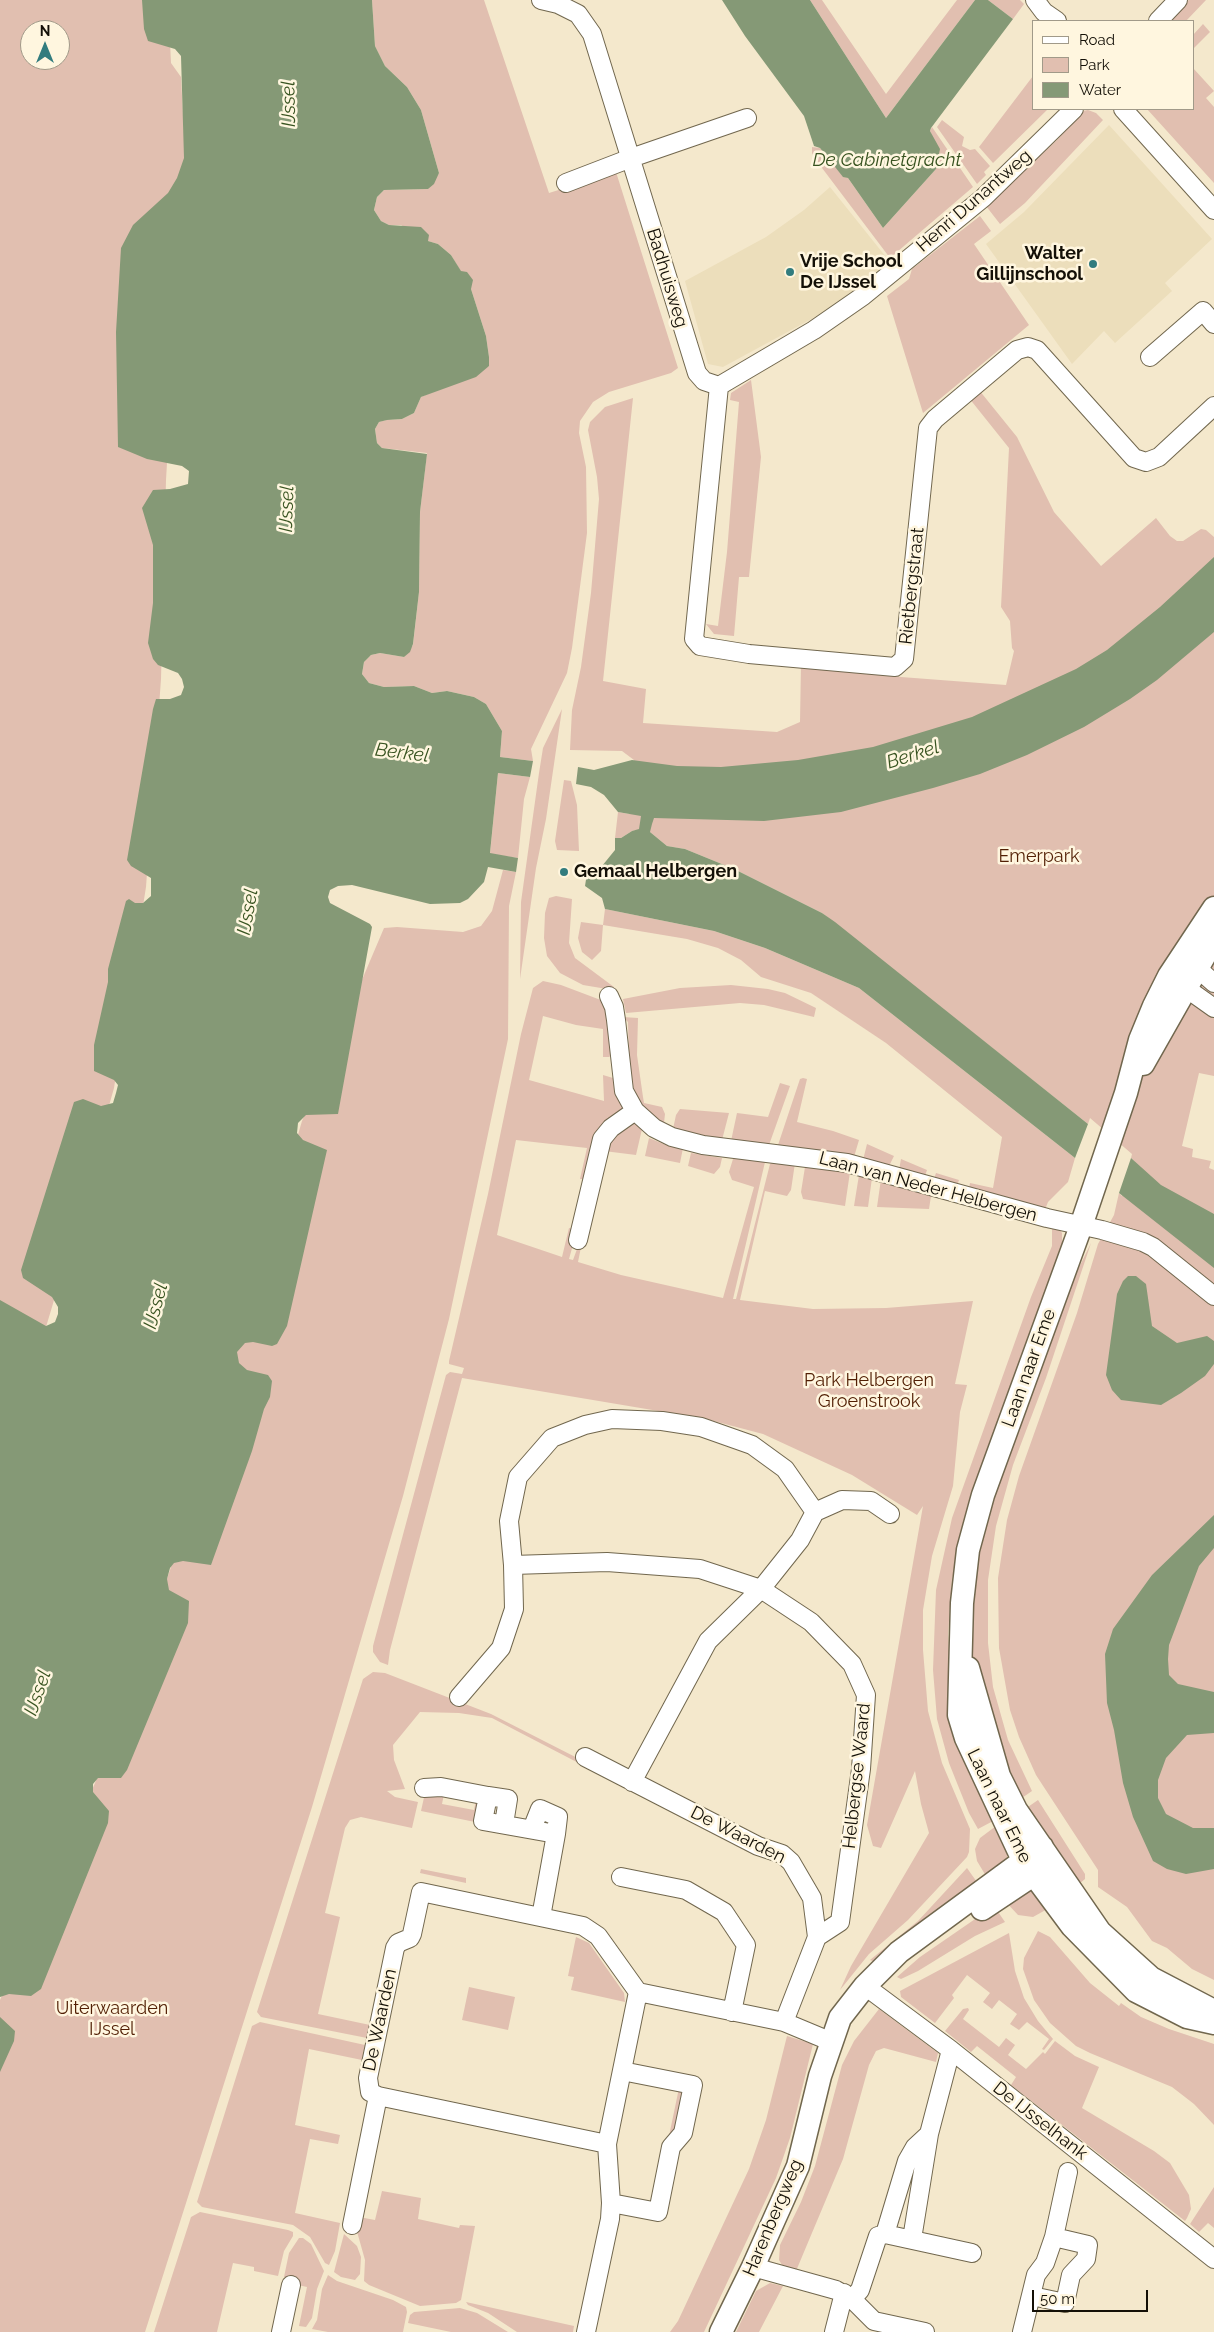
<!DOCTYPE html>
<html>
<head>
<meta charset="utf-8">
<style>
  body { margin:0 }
  #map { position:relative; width:1214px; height:2332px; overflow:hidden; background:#f4e8cc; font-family:Raleway,sans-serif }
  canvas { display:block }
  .legend { position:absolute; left:1032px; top:20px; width:162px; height:90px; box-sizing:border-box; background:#fff6df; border:1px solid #a19a89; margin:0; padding:6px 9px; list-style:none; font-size:15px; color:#141007 }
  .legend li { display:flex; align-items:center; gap:10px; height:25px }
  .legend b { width:25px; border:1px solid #a19a89 }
  .north { position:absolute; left:20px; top:20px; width:50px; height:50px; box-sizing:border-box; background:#fff6df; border:1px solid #a19a89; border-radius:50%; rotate:0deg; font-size:14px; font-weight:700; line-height:20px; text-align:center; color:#141007 }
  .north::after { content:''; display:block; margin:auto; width:18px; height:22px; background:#327c7e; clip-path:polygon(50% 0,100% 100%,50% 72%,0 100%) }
  .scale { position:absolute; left:1032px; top:2290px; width:116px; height:22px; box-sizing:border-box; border:2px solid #141007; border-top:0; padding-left:6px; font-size:15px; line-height:18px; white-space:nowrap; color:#141007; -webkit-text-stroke:4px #fff6df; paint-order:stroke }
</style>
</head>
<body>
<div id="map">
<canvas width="1214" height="2332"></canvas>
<ul class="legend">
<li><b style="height:6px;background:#fff"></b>Road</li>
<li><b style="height:14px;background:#e1bfb0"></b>Park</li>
<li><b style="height:14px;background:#859976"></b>Water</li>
</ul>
<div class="north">N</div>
<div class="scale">50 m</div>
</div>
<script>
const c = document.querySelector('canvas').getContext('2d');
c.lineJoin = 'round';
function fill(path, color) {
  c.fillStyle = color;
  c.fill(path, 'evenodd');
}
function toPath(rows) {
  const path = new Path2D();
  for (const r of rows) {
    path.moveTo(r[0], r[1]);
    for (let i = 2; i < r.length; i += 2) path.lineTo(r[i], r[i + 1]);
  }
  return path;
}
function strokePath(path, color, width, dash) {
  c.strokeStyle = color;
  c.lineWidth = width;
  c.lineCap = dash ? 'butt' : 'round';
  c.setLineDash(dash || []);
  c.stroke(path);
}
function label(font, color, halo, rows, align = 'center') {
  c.font = font + ' Raleway,sans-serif';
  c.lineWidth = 5;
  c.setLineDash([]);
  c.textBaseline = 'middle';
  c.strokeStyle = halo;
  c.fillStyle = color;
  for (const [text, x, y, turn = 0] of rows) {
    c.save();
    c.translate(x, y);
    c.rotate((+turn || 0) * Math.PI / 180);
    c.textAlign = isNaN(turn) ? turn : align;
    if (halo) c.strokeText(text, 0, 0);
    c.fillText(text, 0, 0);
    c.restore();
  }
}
fill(toPath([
  [1109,125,1212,239,1165,283,1172,291,1115,343,1104,331,1072,364,986,244,1024,212],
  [830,187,890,262,828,310,723,367,708,364,685,281,766,237,804,210]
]), '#ecdebb');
fill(toPath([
  [0,0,168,0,171,63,181,77,185,152,166,480,161,679,146,887,114,1088,52,1307,0,1479],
  [30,30,60,30,60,60,30,60],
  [372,0,484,0,549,193,616,172,678,368,671,373,609,392,593,402,580,421,579,433,586,467,587,533,572,648,567,673,531,749,533,761,500,757,502,731,486,704,474,697,447,691,432,693,414,686,384,687,369,683,362,674,364,662,371,655,380,653,404,657,413,645,419,592,420,512,427,453,382,448,377,443,375,429,379,422,386,420,402,419,414,413,421,397,489,366,489,357,486,336,471,289,451,255,438,244,428,241,401,225,389,225,381,221,374,210,377,197,384,190,428,189,439,173,421,110,407,87,385,66,375,46],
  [810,0,822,0,886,94,957,0,975,0,886,118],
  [988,0,1020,0,1024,4,1013,19],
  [1189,0,1206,0,1186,21,1172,21,1169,18,1179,7],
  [1203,24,1210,32,1194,48,1193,35],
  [1193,68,1214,91,1206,98,1214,107,1214,183,1147,109,1193,109],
  [1033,76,1033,109,1048,109,993,163,979,147],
  [1088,110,1096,113,1103,120,1025,203,1000,224,986,206,1057,140,1083,111],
  [942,120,964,137,962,146,970,150,975,149,990,166,984,172,986,175,977,184,937,127],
  [932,127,973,187,890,258,816,160,812,153,812,147,820,148,843,176,848,178,883,228,936,169,939,153,930,131],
  [980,216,991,231,974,244,1029,325,923,413,887,296,909,279,912,269],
  [751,380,761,457,749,577,739,577,734,636,714,634,706,624,718,626,727,552,739,402,730,400,731,393],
  [979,390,1017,437,1054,512,1101,566,1156,518,1170,536,1177,541,1183,541,1201,529,1206,530,1214,537,1214,1076,1199,1073,1182,1146,1193,1149,1192,1157,1211,1161,1209,1168,1214,1170,1214,1980,1192,1969,1167,1948,1152,1941,1127,1907,1098,1887,1098,1870,1036,1775,1019,1737,1010,1710,999,1648,998,1578,1007,1520,1019,1476,1077,1313,1098,1244,1114,1215,1119,1193,1122,1196,1135,1162,1131,1158,1132,1154,1090,1118,1088,1124,822,913,734,869,685,849,667,846,650,832,639,830,632,831,621,838,615,838,618,812,629,814,634,760,622,751,570,750,572,710,581,667,591,593,599,499,597,477,588,430,590,422,605,407,633,398,603,681,646,689,643,723,777,732,800,722,801,664,844,667,901,677,1006,685,1014,651,1012,648,1010,621,1001,607,1009,448,969,398],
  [562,709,546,819,536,868,520,979,521,902,539,773,543,748],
  [498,773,530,777,524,799,518,858,490,854],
  [564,780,571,781,577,805,579,851,557,850,555,841],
  [503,870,516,872,509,906,508,1039,449,1319,403,1496,312,1807,145,2332,0,2332,0,2000,95,1783,170,1570,302,1121,384,928,397,927,463,932,481,926,492,911],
  [556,896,572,899,569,943,575,958,614,987,613,990,583,985,560,973,547,956,544,938,545,913,549,898],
  [605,909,714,931,765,948,859,988,1075,1158,1068,1182,1048,1202,1044,1212,969,1189,970,1183,993,1188,1002,1137,886,1043,811,993,761,977,741,960,718,948,687,939,603,925,601,951,592,960,582,952,578,938,581,922,603,925],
  [543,981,561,985,606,1002,613,1054,609,1057,603,1057,603,1029,576,1025,543,1016,529,1080,604,1101,603,1075,613,1078,624,1110,584,1179,580,1179,587,1148,516,1140,497,1235,562,1257,569,1228,573,1229,576,1234,569,1259,573,1260,580,1241,582,1242,578,1262,621,1275,723,1298,754,1187,732,1180,729,1172,733,1159,734,1155,737,1156,741,1159,765,1162,733,1299,736,1299,770,1164,772,1162,795,1163,791,1190,787,1196,765,1191,740,1300,813,1309,886,1308,973,1301,955,1384,967,1385,960,1412,953,1486,932,1556,923,1610,923,1650,928,1711,942,1763,970,1829,969,1852,967,1857,908,1920,869,1954,840,1990,851,1966,929,1833,921,1804,915,1771,881,1848,873,1846,867,1825,923,1506,917,1515,852,1475,763,1434,706,1419,462,1378,390,1650,388,1665,380,1662,373,1652,373,1646,446,1375,450,1372,462,1374,464,1368,449,1364,449,1361,488,1194,521,1034,533,988],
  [731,985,768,989,785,993,816,1008,814,1017,764,1005,740,1003,626,1013,623,999,680,988],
  [623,1017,638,1018,637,1055,643,1097,644,1103,662,1107,665,1114,664,1123,661,1125,633,1100,629,1064,628,1022],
  [803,1078,807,1079,797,1122,833,1131,859,1140,854,1157,778,1145,800,1079],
  [780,1083,790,1086,769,1145,731,1141,737,1113,768,1117],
  [680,1109,729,1113,722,1140,720,1141,673,1129,676,1115],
  [636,1122,642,1129,636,1155,604,1151,608,1136],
  [649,1138,671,1147,679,1146,683,1148,680,1163,645,1156],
  [867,1144,894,1156,888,1168,863,1160],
  [691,1153,722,1158,720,1167,714,1174,688,1166],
  [901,1159,927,1170,925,1176,899,1170],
  [805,1167,841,1172,846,1169,850,1172,845,1206,803,1199,801,1192],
  [936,1173,959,1180,957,1186,934,1179],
  [859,1175,872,1178,868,1207,854,1206],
  [881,1179,886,1179,888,1184,931,1196,929,1209,877,1207],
  [1052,1225,1059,1229,1062,1233,1062,1244,968,1505,952,1579,948,1634,951,1689,995,1820,978,1829,969,1813,949,1763,937,1719,933,1670,936,1590,952,1518,1031,1297,1052,1246],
  [1091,1243,1046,1378,1013,1465,996,1526,988,1580,988,1643,993,1687,1008,1740,1032,1791,1019,1800,1010,1786,973,1662,970,1598,982,1527,1068,1290],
  [373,1672,385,1673,491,1714,593,1766,592,1770,492,1718,459,1713,420,1712,393,1745,394,1760,405,1789,387,1791,395,1797,418,1802,412,1828,361,1817,350,1820,345,1828,325,1913,340,1917,318,2014,370,2025,367,2038,261,2017,257,2012,363,1679],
  [425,1793,444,1794,442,1804,474,1810,476,1800,479,1801,480,1823,421,1811],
  [1038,1800,1085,1874,1085,1879,1079,1884,1025,1809],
  [996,1826,1008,1848,1007,1857,1004,1863,986,1876,977,1861,975,1849,980,1838],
  [967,1868,979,1885,875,1962,870,1960,918,1921],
  [421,1869,466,1878,466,1883,420,1873],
  [1030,1890,1037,1892,1051,1907,1033,1917,1018,1915,1004,1900],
  [994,1906,1005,1922,975,1936,918,1971,901,1979,897,1977,920,1957],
  [1038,1931,1050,1937,1090,1983,1119,2006,1121,2003,1141,2017,1169,2029,1214,2044,1214,2125,1194,2104,1172,2087,1090,2053,1076,2046,1050,2023,1034,2000,1023,1969,1024,1958],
  [1009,1933,1015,1971,1024,1998,1038,2021,1053,2039,1044,2050,1042,2049,1049,2039,1027,2022,1019,2030,1010,2024,1017,2014,999,2000,992,2009,983,2002,990,1993,967,1975,952,1995,954,1998,935,2023,901,1997,900,1991],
  [576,1937,589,1943,624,1993,625,2002,571,1990,574,1977,568,1976],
  [469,1987,515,1997,508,2030,462,2020],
  [968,2008,969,2010,963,2019,999,2047,1006,2038,1015,2045,1008,2055,1026,2069,1043,2052,1045,2054,1055,2041,1075,2056,1099,2067,1082,2108,1154,2151,1170,2163,1189,2195,1191,2209,1187,2218,1185,2221,1011,2085,1016,2077,977,2046,971,2052,945,2031,963,2009],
  [879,2009,938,2053,936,2062,884,2048,876,2051,869,2065,843,2159,796,2271,782,2265,779,2260,780,2245,801,2202,815,2166,842,2065,854,2041],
  [260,2022,365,2045,362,2060,309,2049,295,2125,340,2135,338,2144,310,2139,295,2213,340,2223,335,2251,329,2265,325,2263,310,2237,293,2225,202,2207,197,2202,252,2026],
  [787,2036,813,2044,790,2138,776,2178,704,2332,670,2332,678,2321,749,2169,766,2120],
  [679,2088,684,2091,679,2128,669,2136],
  [1214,2187,1214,2228,1208,2223,1199,2232,1190,2224],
  [382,2191,421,2198,418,2219,459,2228,460,2225,475,2226,461,2300,456,2303,420,2306,369,2285,364,2281,365,2260,356,2228,359,2217,375,2220],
  [200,2212,288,2230,293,2232,293,2236,284,2251,278,2276,254,2271,254,2267,233,2263,217,2332,154,2332,191,2217],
  [344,2234,357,2246,361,2257,360,2274,355,2280,341,2277,334,2272],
  [299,2238,303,2238,311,2244,324,2271,317,2289,312,2318,306,2327,299,2326,307,2287,298,2285,299,2280,284,2277,289,2253],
  [328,2275,337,2281,393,2300,406,2307,407,2312,403,2332,328,2332,312,2329,317,2320,322,2289],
  [770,2283,783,2286,759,2332,736,2332,756,2291],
  [466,2302,574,2326,573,2332,517,2332,488,2313,468,2305],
  [460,2308,477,2313,508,2332,451,2332,408,2323,410,2315,414,2312]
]), '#e1bfb0');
fill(toPath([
  [142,0,372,0,375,46,385,66,407,87,421,110,439,173,434,184,428,189,384,190,377,197,374,210,381,221,389,225,421,227,429,235,428,241,438,244,451,255,461,271,467,272,473,280,471,289,486,336,489,357,489,366,476,377,421,397,414,413,402,419,387,420,379,422,375,429,377,443,382,448,427,454,420,512,419,592,413,644,410,652,404,657,380,653,371,655,364,662,362,674,369,683,384,687,414,686,432,693,447,691,474,697,486,704,502,731,500,757,533,761,530,777,498,773,490,853,518,858,516,872,488,867,484,882,468,899,460,903,430,904,352,885,338,886,330,890,328,897,330,903,370,924,372,927,338,1114,306,1115,298,1123,297,1133,303,1140,327,1150,287,1326,277,1344,272,1346,253,1342,245,1343,237,1352,239,1363,247,1370,268,1375,272,1381,270,1397,264,1409,252,1451,211,1565,183,1561,174,1563,170,1568,167,1579,169,1590,189,1601,188,1623,127,1770,121,1778,98,1778,93,1784,93,1792,109,1811,108,1823,41,1989,31,1996,9,1994,0,1997,0,1300,46,1326,55,1322,58,1314,58,1307,52,1297,23,1278,21,1270,74,1102,83,1099,101,1106,113,1103,116,1093,118,1085,114,1080,94,1071,94,1045,108,982,108,969,126,901,129,899,135,903,143,903,151,896,151,878,131,866,127,860,153,709,156,699,170,699,181,695,184,687,182,679,178,673,158,665,153,659,148,643,153,603,153,545,142,508,153,490,170,489,188,484,189,471,182,466,147,459,118,447,116,332,121,248,133,225,168,193,177,178,184,158,181,56,175,49,148,41,144,29],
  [722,0,810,0,886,118,975,0,988,0,1013,19,931,128,930,131,940,149,936,169,883,228,848,178,843,177,820,148,814,146,804,116,745,36],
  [1214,557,1214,632,1157,680,1130,699,1084,727,1027,755,980,774,933,788,841,812,764,821,654,818,652,824,650,832,667,846,685,849,734,869,822,913,835,922,1088,1124,1075,1158,859,988,765,948,714,931,605,909,602,898,585,886,588,867,599,868,602,866,615,850,615,838,621,838,632,831,639,829,641,816,618,812,604,795,591,787,576,784,578,767,594,770,632,760,677,766,721,767,798,760,873,747,972,717,1076,669,1107,650,1160,607],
  [1131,1158,1161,1185,1214,1214,1214,1268,1119,1193],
  [1128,1276,1136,1276,1146,1284,1152,1326,1177,1343,1207,1336,1214,1341,1214,1364,1205,1376,1181,1393,1161,1405,1121,1400,1112,1390,1106,1375,1117,1294,1123,1281],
  [1214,1515,1214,1548,1199,1566,1169,1645,1168,1659,1169,1675,1178,1684,1214,1692,1214,1733,1187,1735,1166,1758,1158,1780,1158,1798,1166,1814,1193,1828,1214,1828,1214,1869,1186,1874,1167,1869,1153,1861,1133,1817,1123,1783,1114,1730,1107,1703,1105,1654,1113,1629,1152,1575],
  [0,2017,15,2031,14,2041,0,2072]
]), '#859976');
const minor = toPath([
  [541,0,558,4,578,14,592,34,697,373,704,381,719,386],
  [1035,0,1044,12,1057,21],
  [1158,21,1178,0],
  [1123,109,1214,210],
  [566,183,631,158,747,118],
  [1150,357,1203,311,1214,324],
  [719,386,694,639,700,646,749,654,895,667,904,659,928,428,935,419,1017,350,1028,347,1037,350,1134,458,1146,462,1159,457,1214,406],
  [719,386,814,330,863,296,983,198,1074,109],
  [1188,960,1214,983],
  [1176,981,1214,1008],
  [609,996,614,1007,616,1020,624,1091,635,1111,654,1128,672,1137,703,1145,847,1163,1047,1218,1102,1230,1143,1242,1153,1247,1214,1296],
  [578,1240,602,1139,611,1128,635,1111],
  [513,1565,607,1562,700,1569,761,1589,811,1622,852,1664,866,1695,861,1769,840,1922,817,1937],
  [459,1697,501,1648,514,1609,513,1565,509,1521,518,1477,552,1438,585,1425,612,1419,662,1421,701,1427,752,1445,785,1469,815,1512],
  [585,1757,758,1846,782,1854,791,1862,812,1898,817,1937,784,2022],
  [632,1782,708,1641,761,1589,800,1540,815,1512,842,1500,871,1501,890,1514],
  [424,1788,441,1787,488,1796,483,1821,556,1834,541,1917],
  [488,1796,508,1799,504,1824],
  [532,1829,540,1809,558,1817,556,1834],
  [621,1877,686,1890,724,1912,746,1945,732,2012],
  [865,1986,951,2050,1214,2259],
  [607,2144,378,2096,370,2092,368,2078,395,1948,398,1943,410,1938,412,1934,421,1892,583,1926,598,1936,638,1992,784,2022,832,2042],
  [611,2203,658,2212,671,2147,683,2133,693,2085,622,2071],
  [352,2225,378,2096],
  [885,2234,907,2161,915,2147,929,2134],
  [912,2239,929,2134,951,2050],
  [753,2267,836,2290,852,2299,874,2321,925,2332],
  [1032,2296,1065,2303,1071,2275,1086,2259,1088,2245,1054,2237],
  [852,2299,860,2290,878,2236,885,2234,972,2253],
  [281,2332,291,2285],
  [586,2332,610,2219,611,2203,607,2144,638,1992],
  [834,2332,844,2293],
  [1022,2332,1036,2275,1045,2263,1054,2237,1068,2172]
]);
const tertiary = toPath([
  [1214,908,1169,976,1154,1006,1140,1040,1126,1093,1081,1226,983,1495,968,1550,962,1603,959,1715,966,1738,1023,1860,1072,1926,1136,1991,1187,2017,1214,2023],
  [1143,1064,1214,939],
  [968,1668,999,1776,1016,1810,1100,1932,1151,1978,1214,2011],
  [982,1909,1045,1867],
  [721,2332,753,2267,798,2166,820,2076,840,2018,865,1986,899,1952,1042,1847]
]);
strokePath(minor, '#71674e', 20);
strokePath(tertiary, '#71674e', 25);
strokePath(minor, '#fff', 18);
strokePath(tertiary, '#fff', 22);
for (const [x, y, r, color] of [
  [1093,264,5,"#327c7e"],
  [790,272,5,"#327c7e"],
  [564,872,5,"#327c7e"]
]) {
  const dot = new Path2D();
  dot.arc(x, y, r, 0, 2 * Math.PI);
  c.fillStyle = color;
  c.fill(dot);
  strokePath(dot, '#fff6df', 2);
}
label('18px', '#141007', '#fff6df', [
  ["Henri Dunantweg",974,201,-41],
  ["Badhuisweg",667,278,73],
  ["Rietbergstraat",912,586,-84],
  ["Laan van Neder Helbergen",928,1187,15],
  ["Laan naar Eme",1029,1368,-70],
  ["Helbergse Waard",857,1776,-84],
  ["Laan naar Eme",999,1806,64],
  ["De Waarden",738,1835,27],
  ["De Waarden",380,2020,-78],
  ["De IJsselhank",1040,2121,38],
  ["Harenbergweg",773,2218,-67]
]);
label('bold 18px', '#141007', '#fff6df', [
  ["Walter",1083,254,"right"],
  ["Gillijnschool",1083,275,"right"],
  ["Vrije School",800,262],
  ["De IJssel",800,283],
  ["Gemaal Helbergen",574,872]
], 'left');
label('18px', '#521f04', '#fff6df', [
  ["Emerpark",1039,857],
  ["Park Helbergen",869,1381],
  ["Groenstrook",869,1402],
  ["Uiterwaarden",112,2009],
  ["IJssel",112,2030]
]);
label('italic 19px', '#385320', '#fff6df', [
  ["IJssel",289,104,-91],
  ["De Cabinetgracht",887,160],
  ["IJssel",287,509,-88],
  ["Berkel",402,753,7],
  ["Berkel",913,755,-18],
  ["IJssel",248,912,-80],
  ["IJssel",156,1306,-75],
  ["IJssel",38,1693,-71]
]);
</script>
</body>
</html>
